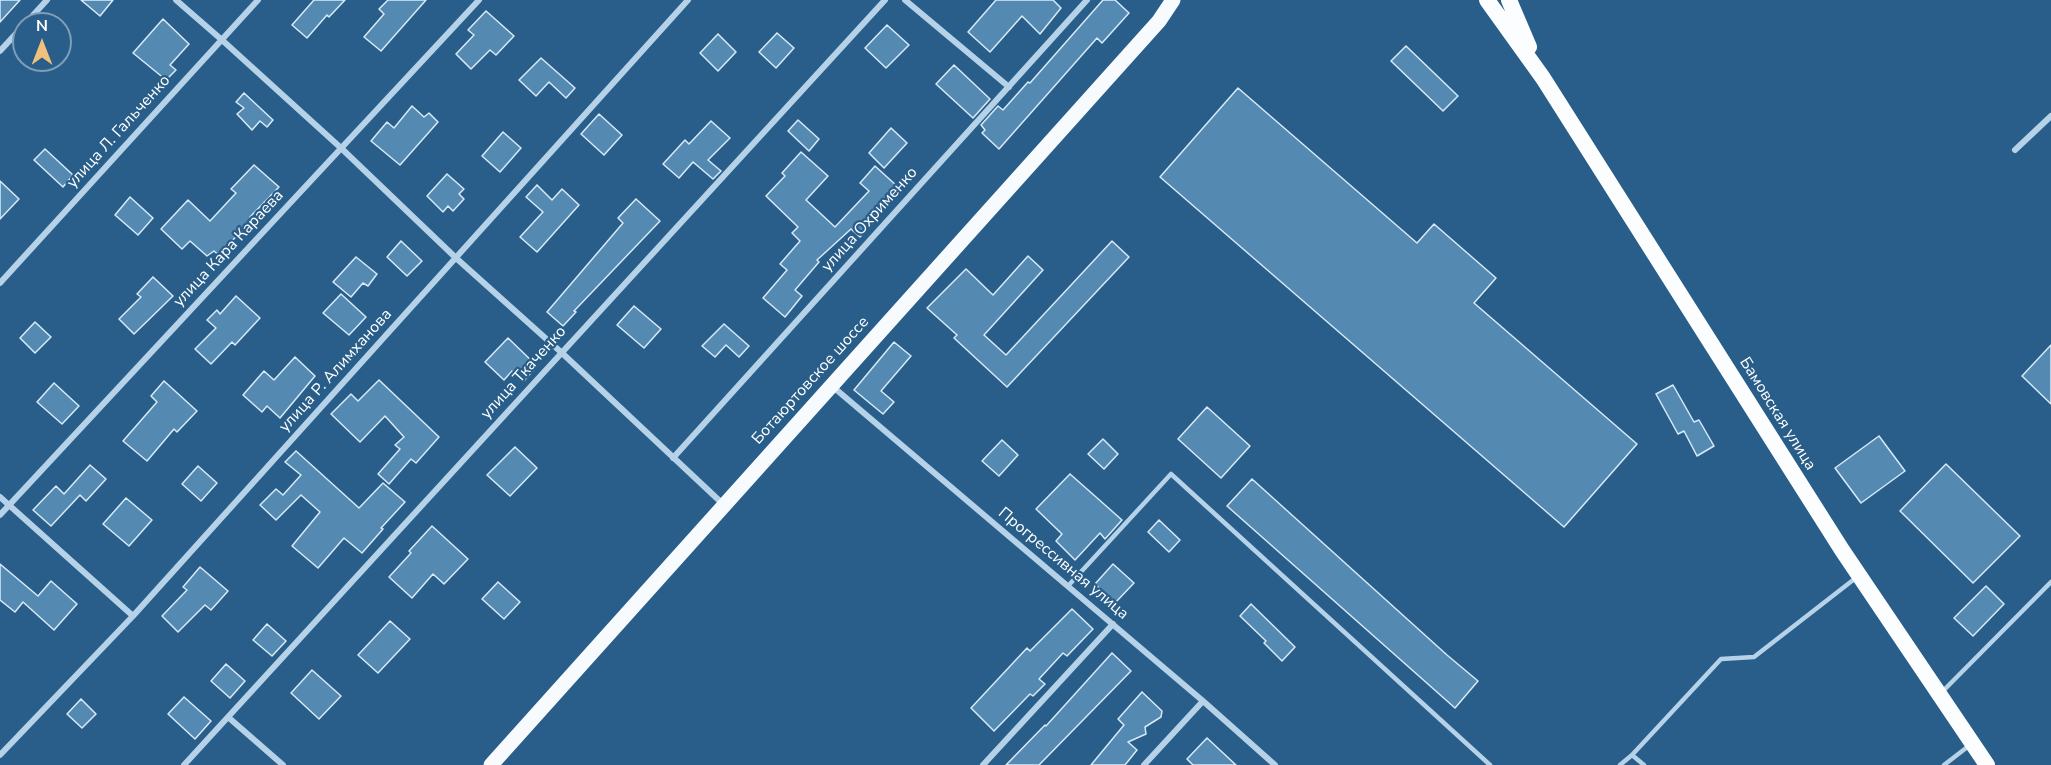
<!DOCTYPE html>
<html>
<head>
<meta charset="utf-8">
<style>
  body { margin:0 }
  #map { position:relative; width:2051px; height:765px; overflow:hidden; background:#285e89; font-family:"Nunito Sans",sans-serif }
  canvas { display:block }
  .north { position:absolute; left:12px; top:12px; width:60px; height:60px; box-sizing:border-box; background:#285e89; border:2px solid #7e9eb8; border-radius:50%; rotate:0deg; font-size:16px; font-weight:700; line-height:24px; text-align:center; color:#fff }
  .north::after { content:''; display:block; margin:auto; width:21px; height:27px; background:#f1c17b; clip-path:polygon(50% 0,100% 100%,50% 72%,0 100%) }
</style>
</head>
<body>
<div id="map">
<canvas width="2051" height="765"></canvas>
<div class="north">N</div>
</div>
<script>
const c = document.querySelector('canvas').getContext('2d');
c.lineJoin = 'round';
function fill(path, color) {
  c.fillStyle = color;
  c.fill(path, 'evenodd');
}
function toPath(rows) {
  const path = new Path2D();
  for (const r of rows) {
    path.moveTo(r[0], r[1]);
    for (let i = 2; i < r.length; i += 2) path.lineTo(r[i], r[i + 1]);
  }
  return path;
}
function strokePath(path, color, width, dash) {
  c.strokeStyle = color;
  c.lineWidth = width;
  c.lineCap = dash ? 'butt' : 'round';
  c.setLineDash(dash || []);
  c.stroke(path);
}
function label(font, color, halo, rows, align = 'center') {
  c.font = font + ' "Nunito Sans",sans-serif';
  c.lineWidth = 4.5;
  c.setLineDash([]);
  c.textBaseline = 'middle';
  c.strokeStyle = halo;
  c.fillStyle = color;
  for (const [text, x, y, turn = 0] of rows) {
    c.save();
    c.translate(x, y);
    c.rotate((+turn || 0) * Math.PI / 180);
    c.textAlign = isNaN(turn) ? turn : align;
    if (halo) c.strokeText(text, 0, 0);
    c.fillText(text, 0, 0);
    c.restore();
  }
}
const building = toPath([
  [0,0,20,0,0,22,0,0],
  [81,0,113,0,100,16,81,0],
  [314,0,345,0,329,17,327,15,307,38,292,25,314,0],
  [388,0,426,0,381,51,364,37,384,14,379,9,388,0],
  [996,0,1053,0,1061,8,1040,34,1022,16,990,52,968,32,996,0],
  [1103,0,1115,0,1129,13,1102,43,1097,38,999,149,982,133,985,130,981,125,998,106,1003,110,1028,82,1030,83,1103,0],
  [486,11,514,36,496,55,490,50,471,69,456,54,474,35,468,30,486,11],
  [163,19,189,44,170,65,176,70,166,80,133,53,163,19],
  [887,25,909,45,886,68,865,48,887,25],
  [777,33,794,48,776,68,759,52,777,33],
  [718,34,736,52,718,71,700,53,718,34],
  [1406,46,1458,96,1443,111,1391,61,1406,46],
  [541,58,575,88,566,98,549,82,536,96,519,80,541,58],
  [954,65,990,99,973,118,936,84,954,65],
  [1238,88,1417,243,1434,224,1496,278,1474,303,1637,444,1564,527,1160,177,1238,88],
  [244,93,273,120,267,127,260,121,252,130,237,114,244,108,236,102,244,93],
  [412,106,424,117,429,113,438,122,400,165,371,141,387,122,394,128,412,106],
  [599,114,622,135,604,155,581,134,599,114],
  [798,120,819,139,809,151,788,131,798,120],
  [711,121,730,138,708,160,721,171,713,179,693,162,679,178,663,164,685,140,689,144,711,121],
  [891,128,907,143,884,168,869,153,891,128],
  [503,132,521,148,500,172,482,156,503,132],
  [45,149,73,175,63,187,34,160,45,149],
  [801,152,828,176,806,200,835,227,869,191,860,183,875,166,898,187,872,217,875,220,860,237,851,229,817,260,819,262,795,290,802,296,785,317,763,298,787,270,780,264,800,241,792,233,798,227,766,196,785,176,782,173,801,152],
  [254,165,279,187,250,217,252,219,232,241,236,245,223,259,214,251,207,256,190,241,182,249,161,229,188,200,210,221,236,193,231,189,254,165],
  [447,174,464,189,459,194,464,199,453,211,448,206,443,212,427,196,447,174],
  [0,181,19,199,0,219,0,181],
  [537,185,552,200,562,189,579,205,537,252,520,237,543,212,526,197,537,185],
  [130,197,153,218,138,235,115,215,130,197],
  [636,199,660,221,574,311,576,312,563,326,547,312,623,223,618,218,636,199],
  [401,241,422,261,407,276,387,257,401,241],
  [1112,241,1129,257,1007,387,954,338,957,335,927,308,966,269,993,295,1028,256,1043,270,984,335,1006,355,1112,241],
  [356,257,377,274,368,286,363,283,351,297,333,282,356,257],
  [153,277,173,296,134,334,119,319,141,297,137,294,153,277],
  [341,294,366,317,349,335,323,313,341,294],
  [236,296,260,318,235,345,232,342,211,364,195,349,216,328,207,320,217,310,220,314,236,296],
  [634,306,661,329,644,348,617,325,634,306],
  [35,322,51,337,35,353,20,338,35,322],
  [724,324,749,346,739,357,726,345,715,357,702,346,724,324],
  [508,338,537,366,524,381,512,371,504,380,485,362,508,338],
  [894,342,911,356,881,391,894,402,883,414,854,390,894,342],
  [2051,345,2051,404,2022,376,2051,345],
  [295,357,315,376,280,418,267,406,262,412,243,395,264,371,274,380,295,357],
  [379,380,439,437,416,463,411,459,389,484,378,474,400,449,395,445,404,437,385,416,360,442,331,414,351,394,358,401,379,380],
  [164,381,197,411,177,432,174,429,147,461,123,441,157,402,151,396,164,381],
  [54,383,79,406,62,424,37,402,54,383],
  [1673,385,1694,422,1699,420,1714,446,1697,456,1684,431,1678,434,1656,394,1673,385],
  [1207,407,1250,446,1221,478,1178,439,1207,407],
  [1879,436,1905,471,1861,503,1835,468,1879,436],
  [1103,439,1118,454,1104,469,1088,454,1103,439],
  [1002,440,1018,455,999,476,982,461,1002,440],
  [515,447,537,468,510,496,487,475,515,447],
  [296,451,359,508,383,483,405,502,381,528,383,529,362,553,344,538,318,568,292,546,320,512,301,495,276,520,260,505,276,489,283,495,301,475,285,462,296,451],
  [1946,464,2020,536,1973,583,1900,511,1946,464],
  [90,465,106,479,86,501,80,495,51,526,33,510,56,486,64,494,90,465],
  [198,466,217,483,201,501,182,484,198,466],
  [1070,474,1122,520,1105,539,1100,533,1075,560,1056,541,1062,534,1036,509,1070,474],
  [1252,479,1447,655,1478,681,1455,708,1227,506,1252,479],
  [126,498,152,520,129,546,103,524,126,498],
  [1159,520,1180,540,1169,552,1148,532,1159,520],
  [432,526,468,559,444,584,433,574,412,598,389,577,411,553,409,551,432,526],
  [0,564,38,596,51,581,77,604,54,630,23,602,15,612,0,600,0,564],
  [1113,564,1134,583,1115,603,1095,584,1113,564],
  [200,567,228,591,211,610,205,605,178,632,162,616,187,590,183,587,200,567],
  [498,582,520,602,504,619,482,599,498,582],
  [1986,586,2004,604,1973,636,1954,618,1986,586],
  [1251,604,1295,647,1282,661,1264,643,1266,641,1240,616,1251,604],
  [1072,609,1093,629,1067,656,1063,653,1039,679,1045,684,1033,696,1030,694,994,731,971,708,1027,648,1030,651,1072,609],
  [390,621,410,639,378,673,358,655,390,621],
  [267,624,286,641,272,656,253,640,267,624],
  [1112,653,1131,671,1039,765,1006,765,1045,725,1046,726,1112,653],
  [226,664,245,681,230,698,211,681,226,664],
  [312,670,341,696,319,719,291,693,312,670],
  [1142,692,1162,711,1161,717,1145,727,1146,734,1128,742,1137,750,1125,765,1091,765,1124,725,1118,719,1142,692],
  [184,697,211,721,195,739,168,714,184,697],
  [81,699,96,714,82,728,67,714,81,699],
  [1207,738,1236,765,1193,765,1187,759,1207,738]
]);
fill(building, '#5489b2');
strokePath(building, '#d8eaf7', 1.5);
strokePath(toPath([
  [1068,586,1171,474,1490,765],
  [1942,692,2051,582],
  [1632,755,1721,659,1754,657,1857,577],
  [1620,765,1632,755,1644,765],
  [1944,765,1970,745]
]), '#b5d2e9', 4.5);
strokePath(toPath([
  [176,0,222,40,341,148,456,258,562,353,724,505],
  [905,0,1009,87],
  [25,24,47,0],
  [0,51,24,25],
  [2015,150,2051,116],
  [0,283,258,0],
  [832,386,1203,701,1275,765],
  [673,458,1087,0],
  [0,497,133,616],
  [0,515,479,0],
  [228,717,283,765],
  [0,755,133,616,688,0],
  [184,765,885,0],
  [983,765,1113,624],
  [1144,765,1203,701]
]), '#b5d2e9', 6);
strokePath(toPath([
  [491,765,1159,21,1173,0]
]), '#f7fbfe', 15);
strokePath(toPath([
  [1487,0,1543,78,1842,550,1987,765],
  [1509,0,1529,47]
]), '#fbfdfe', 16);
label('16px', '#fff', '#285e89', [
  ["улица Л. Гальченко",119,132,-48],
  ["улица Охрименко",870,220,-48],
  ["улица Кара Караева",229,249,-47],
  ["улица Р. Алимханова",336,371,-48],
  ["улица Ткаченко",524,373,-48],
  ["Ботаюртовское шоссе",811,381,-48],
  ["Бамовская улица",1777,414,58],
  ["Прогрессивная улица",1063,564,40]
]);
</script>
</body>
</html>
